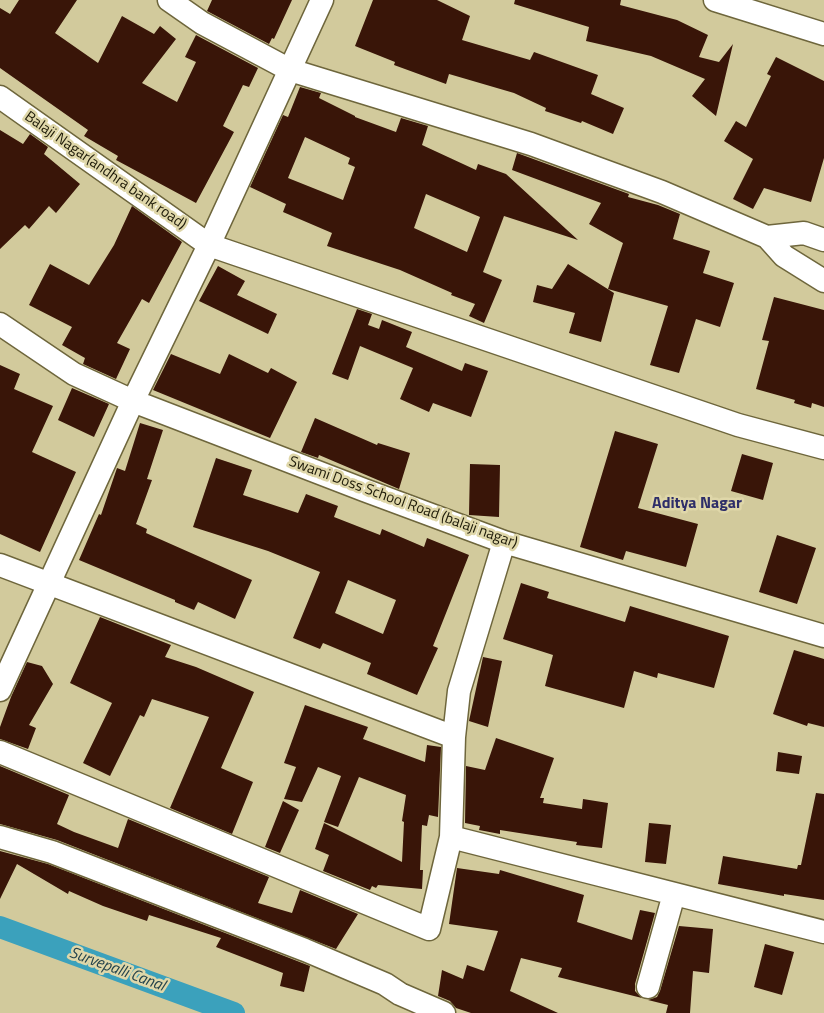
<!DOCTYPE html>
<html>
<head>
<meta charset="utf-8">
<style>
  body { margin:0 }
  canvas { display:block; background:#d2ca9c }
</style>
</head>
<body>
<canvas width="824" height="1013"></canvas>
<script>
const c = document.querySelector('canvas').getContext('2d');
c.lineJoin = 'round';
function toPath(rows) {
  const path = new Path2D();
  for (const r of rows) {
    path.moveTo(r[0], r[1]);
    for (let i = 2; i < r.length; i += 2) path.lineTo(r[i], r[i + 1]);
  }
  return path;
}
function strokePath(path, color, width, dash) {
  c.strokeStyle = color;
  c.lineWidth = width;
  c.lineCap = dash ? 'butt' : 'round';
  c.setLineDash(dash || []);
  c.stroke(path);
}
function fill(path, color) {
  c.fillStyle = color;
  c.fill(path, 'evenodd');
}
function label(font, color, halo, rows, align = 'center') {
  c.font = font + ' "Titillium Web",sans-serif';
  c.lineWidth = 5;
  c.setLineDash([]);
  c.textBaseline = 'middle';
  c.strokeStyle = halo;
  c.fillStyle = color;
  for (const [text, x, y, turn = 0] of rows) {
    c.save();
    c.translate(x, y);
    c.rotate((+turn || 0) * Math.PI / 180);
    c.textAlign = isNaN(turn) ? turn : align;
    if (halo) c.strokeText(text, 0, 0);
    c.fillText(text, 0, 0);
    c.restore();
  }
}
strokePath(toPath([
  [0,927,234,1013]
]), '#3ba1bc', 22);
fill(toPath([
  [19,0,77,0,55,33,98,63,122,16,154,34,160,26,176,39,142,83,177,102,196,62,185,57,196,35,258,68,249,87,243,85,223,126,234,132,196,203,116,160,118,156,84,136,88,130,0,68,0,8,10,14],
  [212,0,292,0,274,39,272,38,269,44,207,11],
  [373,0,437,0,470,16,462,40,530,60,534,52,598,75,591,94,624,108,613,134,582,121,581,123,545,111,546,108,514,93,449,74,446,84,394,65,395,62,355,46],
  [515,0,621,0,620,5,677,20,708,35,699,57,719,62,733,44,716,116,692,96,705,79,651,56,586,41,589,27,514,4],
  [776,57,824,81,824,158,811,202,764,188,753,209,733,199,753,159,724,141,736,121,746,127,771,76,767,74],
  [300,87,321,93,319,98,355,116,355,117,396,132,401,118,428,126,422,145,476,170,478,164,506,174,578,240,504,216,483,272,502,280,484,323,469,316,475,304,451,295,452,293,400,270,327,246,332,233,283,212,286,204,250,187,283,115,288,117],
  [305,137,350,158,348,164,355,167,343,200,288,178],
  [426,194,480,217,467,252,414,228],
  [0,130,23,144,30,134,48,147,44,154,80,184,56,213,49,206,29,229,25,225,0,249],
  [517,153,629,194,628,197,658,205,680,214,673,239,710,251,703,273,734,283,720,327,696,319,679,373,650,365,668,306,608,289,623,243,589,224,601,203,512,170],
  [132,206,182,242,149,303,142,299,117,343,130,349,116,379,83,364,85,358,62,345,72,327,29,305,50,264,89,285,114,245],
  [568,264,614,293,601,342,569,333,575,313,533,302,537,285,552,289],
  [218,266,245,281,237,295,277,314,268,334,199,301],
  [774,297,824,310,824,407,812,403,811,408,794,403,795,400,756,389,769,341,762,340],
  [357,309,372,314,368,325,379,329,382,320,412,332,406,347,462,371,465,363,488,371,471,417,433,403,429,412,400,399,413,368,360,346,348,380,332,374],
  [171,354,220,374,229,354,268,373,271,368,297,382,270,438,153,390],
  [0,365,20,374,14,389,53,406,32,452,76,472,40,552,0,534],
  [72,388,109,404,94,437,58,420],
  [315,418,377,445,378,443,410,453,399,489,319,455,318,458,301,452],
  [140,423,163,430,147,479,152,480,136,524,147,529,146,533,252,580,235,619,198,602,194,610,175,602,175,600,79,560,99,514,101,515,117,468,125,471],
  [615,431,658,444,638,508,698,524,686,567,626,551,623,560,580,547],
  [742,454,773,463,763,500,731,491],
  [216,458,252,470,243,495,298,513,306,494,338,506,334,517,380,535,382,529,424,547,427,538,469,555,433,646,438,648,417,695,367,674,371,663,323,643,320,649,293,638,320,572,268,551,193,527],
  [348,580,396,600,383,634,335,613],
  [470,464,500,465,499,517,469,515],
  [777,535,816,548,797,604,759,592],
  [521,583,549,592,547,598,625,622,630,606,729,636,714,688,658,673,657,678,634,671,624,708,545,686,553,655,503,639],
  [100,617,171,645,165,657,196,667,254,692,221,768,253,782,232,834,170,808,209,717,152,699,144,717,140,715,110,776,83,763,112,703,70,683],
  [794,650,824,659,824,727,808,723,807,726,773,714],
  [483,657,502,661,488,727,469,721],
  [27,662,42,666,53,684,29,725,36,728,28,749,0,739,0,727,11,697],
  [305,705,368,727,363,739,425,762,427,745,441,747,438,817,429,815,427,826,422,825,420,870,423,870,422,889,378,885,376,888,372,886,370,890,323,871,329,855,315,849,324,823,402,862,404,822,402,821,406,795,359,777,338,827,324,822,341,776,318,767,302,802,284,799,296,767,284,763],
  [496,738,554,758,540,798,544,798,543,803,582,809,583,799,608,803,602,848,576,845,577,842,500,830,500,834,479,830,480,826,465,823,466,766,485,770],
  [778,752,802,756,799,774,776,771],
  [0,766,69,795,57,824,74,832,118,848,128,819,269,877,258,903,292,913,300,890,358,914,336,949,57,840,0,824],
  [816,793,824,794,824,900,784,894,784,896,718,884,723,856,797,869,798,865,801,865],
  [283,801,299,810,280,853,265,847],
  [649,823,671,825,666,864,645,862],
  [0,851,48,864,310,966,304,992,280,986,283,973,216,947,221,938,149,915,147,921,103,906,69,891,68,894,17,864,0,899],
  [457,868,499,874,500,870,584,895,577,922,632,940,640,910,655,913,635,984,635,991,642,998,558,977,562,968,521,958,510,991,558,1013,471,1013,456,1008,450,1001,438,996,442,970,463,979,467,965,484,971,498,931,449,924],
  [679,926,713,929,709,973,693,971,690,1013,666,1013,668,1005,648,1000,657,997,660,991],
  [765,944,794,952,782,995,754,987]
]), '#391508');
const minor = toPath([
  [169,0,202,23,290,70,531,144,662,192,767,237,804,233,824,240],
  [715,0,824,34],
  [0,97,209,245,738,425,824,448],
  [767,237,784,256,824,281],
  [0,324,74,374,133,401,364,490,504,542,824,636],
  [0,565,454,737],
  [0,690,133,401,209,245,322,0],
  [0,752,429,929,451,837,454,737,459,691,504,542],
  [0,837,52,852,305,950,385,984,400,994,444,1013],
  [451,837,824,932],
  [648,987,674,894]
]);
strokePath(minor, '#6e663c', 25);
strokePath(minor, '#fff', 22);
label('15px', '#1d1a08', '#dfd7a9', [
  ["Balaji Nagar(andhra bank road)",105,171,35],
  ["Swami Doss School Road (balaji nagar)",403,503,20]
]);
label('bold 16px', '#2e2e69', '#dfd7a9', [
  ["Aditya Nagar",697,504]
]);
label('italic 16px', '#23424b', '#dfd7a9', [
  ["Survepalli Canal",117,970,20]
]);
</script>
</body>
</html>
